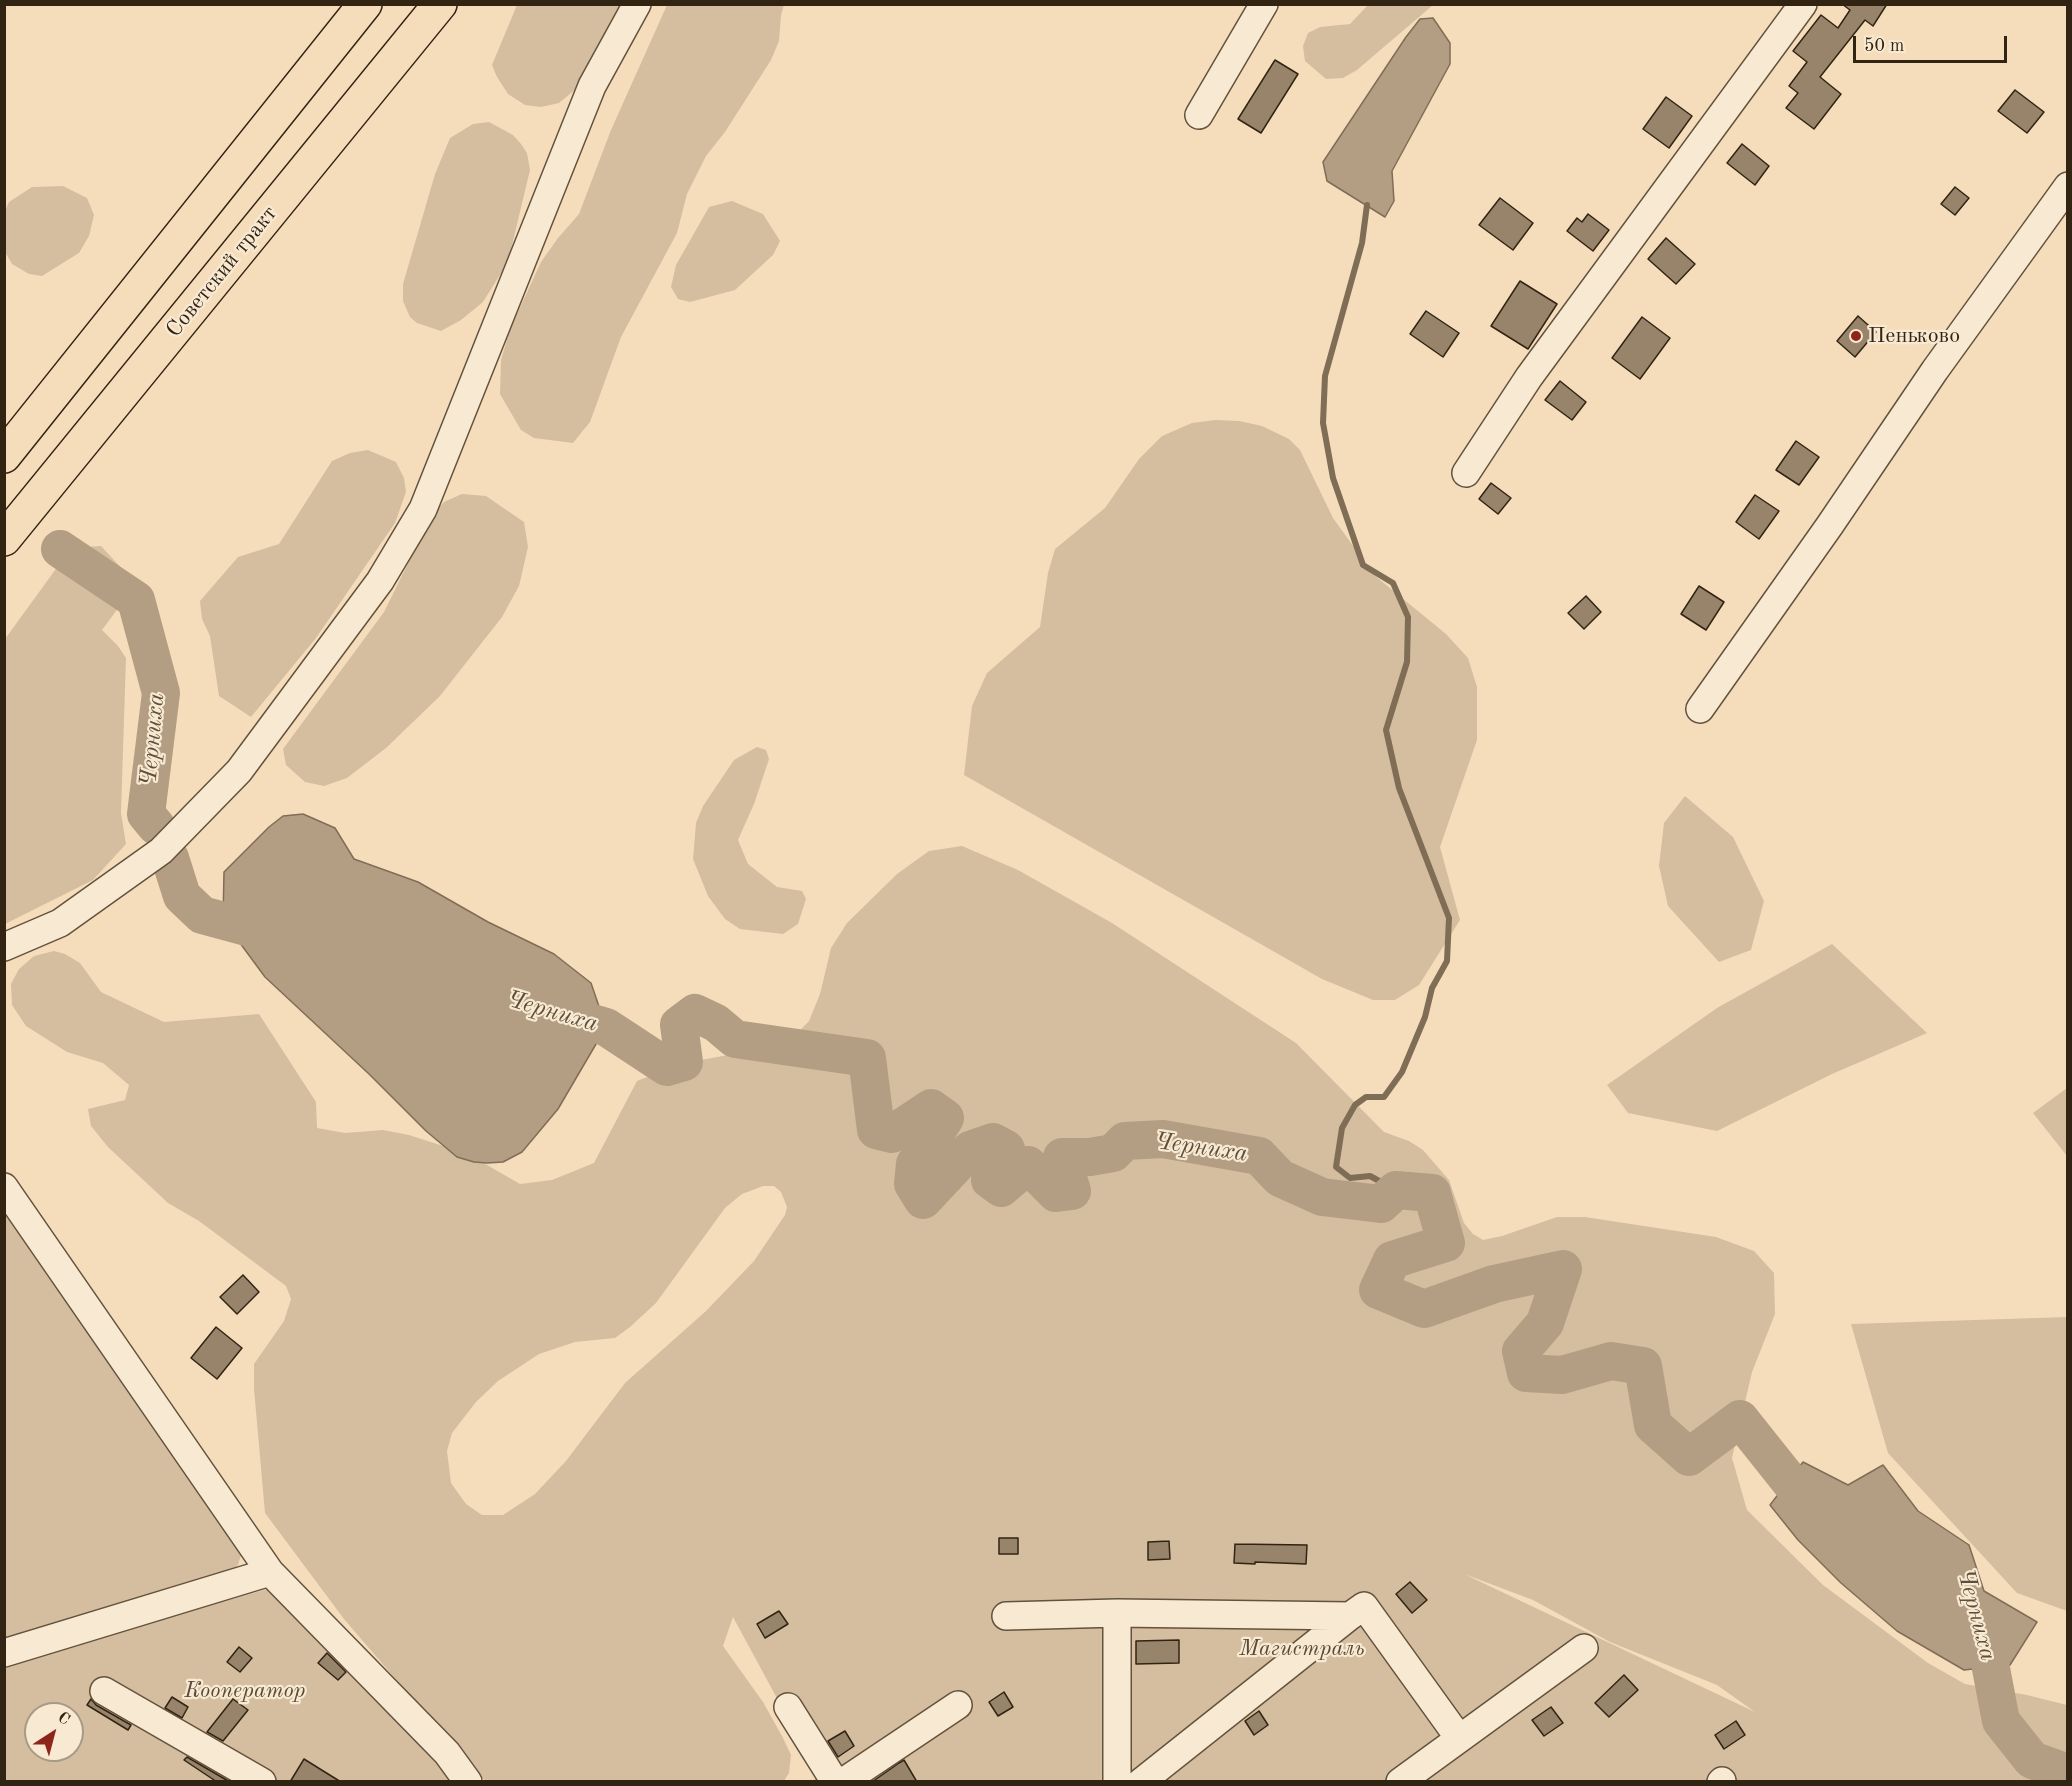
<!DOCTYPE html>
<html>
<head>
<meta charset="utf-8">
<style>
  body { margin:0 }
  #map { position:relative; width:2072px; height:1786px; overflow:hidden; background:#f5ddbc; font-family:"Old Standard TT",serif }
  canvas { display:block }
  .frame { position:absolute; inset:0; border:6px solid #322413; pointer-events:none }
  .north { position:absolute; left:24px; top:1702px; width:60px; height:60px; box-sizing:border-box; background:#f8e9d3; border:2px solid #a99a86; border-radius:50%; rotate:36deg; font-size:16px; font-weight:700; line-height:24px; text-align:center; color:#322413 }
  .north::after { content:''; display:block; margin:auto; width:21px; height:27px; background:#8f2418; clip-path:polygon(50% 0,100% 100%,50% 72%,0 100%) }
  .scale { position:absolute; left:1853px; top:36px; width:154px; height:27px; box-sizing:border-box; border:3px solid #322413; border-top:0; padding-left:8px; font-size:18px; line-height:21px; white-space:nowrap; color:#322413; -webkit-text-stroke:4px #f8e9d3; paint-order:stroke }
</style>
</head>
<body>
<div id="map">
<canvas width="2072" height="1786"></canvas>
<div class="frame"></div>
<div class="north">С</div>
<div class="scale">50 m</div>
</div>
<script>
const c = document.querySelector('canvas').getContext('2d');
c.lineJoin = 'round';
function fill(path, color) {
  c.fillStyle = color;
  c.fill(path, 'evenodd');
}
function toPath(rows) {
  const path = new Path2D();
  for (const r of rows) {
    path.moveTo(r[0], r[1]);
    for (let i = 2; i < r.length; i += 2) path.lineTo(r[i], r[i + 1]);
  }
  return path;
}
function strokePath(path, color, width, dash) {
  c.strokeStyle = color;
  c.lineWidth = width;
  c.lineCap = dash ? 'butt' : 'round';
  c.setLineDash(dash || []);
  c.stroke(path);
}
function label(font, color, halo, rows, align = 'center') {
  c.font = font + ' "Old Standard TT",serif';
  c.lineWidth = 4.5;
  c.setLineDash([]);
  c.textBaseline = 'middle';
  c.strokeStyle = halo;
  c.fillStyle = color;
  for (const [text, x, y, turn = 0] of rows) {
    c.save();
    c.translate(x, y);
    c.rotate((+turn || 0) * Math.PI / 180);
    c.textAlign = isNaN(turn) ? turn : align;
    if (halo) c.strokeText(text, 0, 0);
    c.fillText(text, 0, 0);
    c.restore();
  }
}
fill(toPath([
  [517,5,621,5,582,84,559,103,541,107,525,105,508,94,497,77,492,65],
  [667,5,784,5,781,15,779,41,771,60,725,132,706,156,687,194,677,233,621,337,590,422,573,443,534,438,521,430,500,394,501,360,510,329,541,262,558,238,579,214,611,130],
  [1368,5,1433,5,1357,70,1343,78,1326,79,1305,61,1303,46,1308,33,1320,27,1350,24],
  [489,122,513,135,521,144,527,153,530,170,508,262,483,302,461,320,441,331,417,323,410,317,403,301,403,284,435,174,450,138,473,124],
  [63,186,87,198,94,215,89,236,79,253,42,276,29,274,12,264,5,252,5,211,9,202,32,187],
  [732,201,763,214,780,241,773,255,735,290,690,302,678,299,671,287,676,265,709,207],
  [1215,420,1239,421,1262,426,1289,439,1300,450,1333,518,1374,575,1446,634,1468,658,1477,687,1477,740,1440,847,1460,920,1419,985,1395,1000,1373,1000,1322,979,964,775,972,706,987,673,1040,627,1048,573,1055,549,1105,508,1139,459,1162,436,1192,423],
  [368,450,396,462,404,478,406,492,395,523,316,638,251,717,219,696,210,636,202,619,200,601,238,557,279,544,332,461,350,453],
  [462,494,486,496,524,522,528,547,519,586,502,617,440,696,386,748,347,778,324,786,305,782,286,765,283,749,384,612,431,517,444,502],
  [101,546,126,573,129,586,122,603,102,630,118,646,126,658,121,813,126,844,93,880,5,924,5,639,58,566,87,547],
  [757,747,766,750,769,759,754,804,738,840,748,864,777,887,802,891,806,899,798,924,783,934,740,929,725,919,708,896,693,859,696,823,703,806,734,760],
  [1685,796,1733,837,1764,901,1751,950,1719,962,1668,906,1659,866,1664,823],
  [962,846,1018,870,1112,923,1296,1043,1384,1132,1409,1141,1423,1150,1449,1180,1464,1223,1473,1234,1483,1240,1502,1236,1557,1217,1585,1217,1716,1237,1754,1251,1774,1273,1775,1314,1752,1372,1732,1458,1747,1510,1823,1585,1928,1663,1965,1684,2027,1695,2067,1705,2067,1781,812,1781,819,1776,733,1617,723,1646,763,1702,783,1738,791,1755,789,1773,784,1781,486,1781,477,1774,344,1619,265,1513,254,1389,254,1364,284,1321,291,1299,286,1286,199,1221,168,1203,108,1147,91,1126,88,1109,125,1100,129,1085,103,1063,67,1052,26,1026,12,1005,11,984,19,969,34,956,54,951,65,954,80,963,101,992,164,1022,259,1014,316,1102,317,1128,345,1133,383,1130,409,1135,468,1154,520,1184,552,1180,594,1163,637,1081,680,1064,728,1055,768,1053,788,1043,809,1021,820,994,831,948,847,923,897,874,929,851],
  [763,1186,774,1186,781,1192,787,1207,785,1215,754,1261,706,1311,625,1383,566,1461,535,1494,503,1515,482,1515,466,1504,451,1483,447,1451,452,1433,476,1402,498,1381,539,1354,575,1342,615,1338,630,1327,656,1303,725,1208,742,1194],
  [1464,1574,1533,1600,1610,1642,1717,1685,1755,1712],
  [1832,944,1927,1033,1832,1074,1717,1131,1628,1113,1607,1085,1717,1008],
  [2067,1088,2067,1156,2033,1113],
  [5,1207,242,1552,238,1565,223,1579,5,1641],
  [2067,1317,2068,1317,2067,1611,2017,1593,1888,1453,1851,1324],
  [271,1588,456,1782,5,1782,5,1664],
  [36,1714,72,1714,72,1750,36,1750]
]), '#d4be9f');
const water = toPath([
  [1433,18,1450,43,1450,64,1392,171,1394,201,1385,217,1327,181,1323,162,1406,37,1420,19,1433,18],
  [303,814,335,828,354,859,418,882,488,922,554,954,591,983,606,1027,558,1109,522,1152,503,1162,487,1163,474,1162,457,1157,426,1131,369,1074,265,977,223,920,224,872,269,827,283,816,303,814],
  [1803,1462,1848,1485,1883,1465,1918,1511,1969,1545,1984,1591,2037,1622,2010,1665,1964,1670,1897,1631,1841,1583,1798,1540,1770,1505,1803,1462]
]);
fill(water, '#b39e83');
strokePath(water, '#7f6d56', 1.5);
strokePath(toPath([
  [1367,205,1362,243,1325,376,1323,423,1333,478,1363,565,1393,583,1408,617,1407,662,1386,730,1399,788,1449,918,1447,961,1432,988,1425,1017,1402,1072,1384,1097,1366,1097,1355,1105,1342,1128,1336,1167,1350,1178,1370,1176,1396,1190]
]), '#7f6d56', 6);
strokePath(toPath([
  [60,549,136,600,161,693,146,814,156,826],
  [170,858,182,896,202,915,272,934],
  [558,1013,606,1027,667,1067,684,1062,679,1025,695,1013,716,1023,735,1039,867,1058,876,1130,892,1134,931,1108,945,1118,915,1164,913,1184,923,1200,970,1150,993,1142,1006,1149,990,1180,1001,1188,1028,1165,1056,1193,1072,1191,1062,1157,1090,1157,1113,1153,1125,1141,1163,1139,1259,1156,1280,1178,1322,1197,1381,1204,1396,1190,1432,1193,1446,1243,1392,1260,1378,1290,1424,1309,1494,1284,1563,1269,1545,1323,1521,1351,1526,1373,1562,1375,1611,1361,1643,1366,1653,1425,1689,1457,1740,1419,1795,1488,1832,1507],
  [1981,1616,2001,1721,2032,1760,2068,1773]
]), '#b39e83', 38);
const building = toPath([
  [1842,4,1887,4,1873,26,1865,20,1820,77,1841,94,1814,129,1786,108,1798,93,1789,86,1807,62,1793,51,1821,15,1838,28,1850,10,1842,4],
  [1275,60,1298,74,1261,133,1238,119,1275,60],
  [2015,90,2044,112,2027,133,1998,111,2015,90],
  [1666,97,1692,116,1669,148,1643,129,1666,97],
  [1742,144,1769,166,1755,185,1727,163,1742,144],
  [1955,187,1969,198,1955,215,1941,204,1955,187],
  [1500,198,1533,223,1513,250,1479,225,1500,198],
  [1588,214,1609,230,1593,251,1567,231,1577,218,1582,222,1588,214],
  [1666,238,1695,264,1676,284,1648,259,1666,238],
  [1520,281,1557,304,1528,349,1491,326,1520,281],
  [1426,311,1459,333,1443,357,1410,334,1426,311],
  [1858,316,1876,332,1855,357,1837,341,1858,316],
  [1642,317,1670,338,1640,379,1612,358,1642,317],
  [1560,381,1586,402,1572,420,1545,400,1560,381],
  [1796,441,1819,457,1799,485,1776,470,1796,441],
  [1491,483,1511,498,1498,514,1479,499,1491,483],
  [1755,495,1779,511,1759,539,1736,522,1755,495],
  [1699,586,1724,602,1706,630,1681,614,1699,586],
  [1586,596,1601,612,1584,629,1568,613,1586,596],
  [243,1275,259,1292,237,1314,220,1297,243,1275],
  [216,1327,242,1348,217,1379,191,1358,216,1327],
  [999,1538,1018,1538,1018,1554,999,1554,999,1538],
  [1169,1541,1170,1559,1148,1560,1148,1542,1169,1541],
  [1235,1544,1307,1545,1306,1564,1255,1562,1255,1564,1234,1563,1235,1544],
  [1410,1582,1427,1600,1412,1613,1396,1594,1410,1582],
  [779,1611,788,1624,765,1638,757,1624,779,1611],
  [1179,1640,1179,1663,1136,1664,1136,1641,1179,1640],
  [239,1647,252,1658,240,1672,227,1662,239,1647],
  [327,1653,346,1672,338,1680,318,1663,327,1653],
  [1624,1675,1638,1690,1609,1717,1595,1703,1624,1675],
  [1004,1692,1013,1707,998,1716,989,1702,1004,1692],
  [172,1697,188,1707,182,1718,165,1708,172,1697],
  [91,1699,96,1705,131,1725,128,1730,87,1705,91,1699],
  [233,1699,248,1710,223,1741,207,1732,233,1699],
  [1551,1707,1563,1723,1544,1736,1532,1720,1551,1707],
  [1259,1711,1268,1725,1254,1735,1245,1721,1259,1711],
  [1736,1721,1745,1735,1724,1749,1715,1735,1736,1721],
  [845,1731,854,1746,838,1757,828,1741,845,1731],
  [187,1757,230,1782,217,1782,184,1760,187,1757],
  [304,1759,320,1769,341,1782,290,1782,304,1759],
  [904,1760,917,1782,872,1782,899,1763,904,1760]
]);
fill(building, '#97846b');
strokePath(building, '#322413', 1.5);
const minor = toPath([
  [1199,115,1264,4],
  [1466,473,1529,377,1803,4],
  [1700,709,1830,525,1935,370,2068,186],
  [4,947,60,923,161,851,239,771,380,581,423,509,592,86,637,4],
  [4,1187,270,1572,447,1753,468,1782],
  [1117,1613,1117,1782],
  [1006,1616,1117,1613,1350,1616,1141,1782],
  [1350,1616,1364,1606,1459,1738],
  [4,1653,270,1572],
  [104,1691,262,1782],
  [788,1707,835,1782],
  [843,1782,958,1705],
  [1400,1782,1584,1648],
  [1721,1782,1722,1781]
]);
const highway = toPath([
  [4,456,365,4],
  [4,539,440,4]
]);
strokePath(minor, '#63523d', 30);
strokePath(highway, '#322413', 36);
strokePath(minor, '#f8e9d3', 27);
strokePath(highway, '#f5ddbc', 33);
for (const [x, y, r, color] of [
  [1856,336,6,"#8f2418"]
]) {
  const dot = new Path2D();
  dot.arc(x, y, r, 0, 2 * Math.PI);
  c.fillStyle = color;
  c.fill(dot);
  strokePath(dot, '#f8e9d3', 2);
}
label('22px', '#322413', '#f8e9d3', [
  ["Советский тракт",222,272,-51]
]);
label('22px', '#322413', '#f8e9d3', [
  ["Пеньково",1868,336]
], 'left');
label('italic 22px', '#5a4a36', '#f8e9d3', [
  ["Магистраль",1302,1649],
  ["Кооператор",245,1691]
]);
label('italic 24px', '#5f4f3a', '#f8e9d3', [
  ["Черниха",153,740,-85],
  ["Черниха",552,1012,16],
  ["Черниха",1201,1148,8],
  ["Черниха",1976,1615,75]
]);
</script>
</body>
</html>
